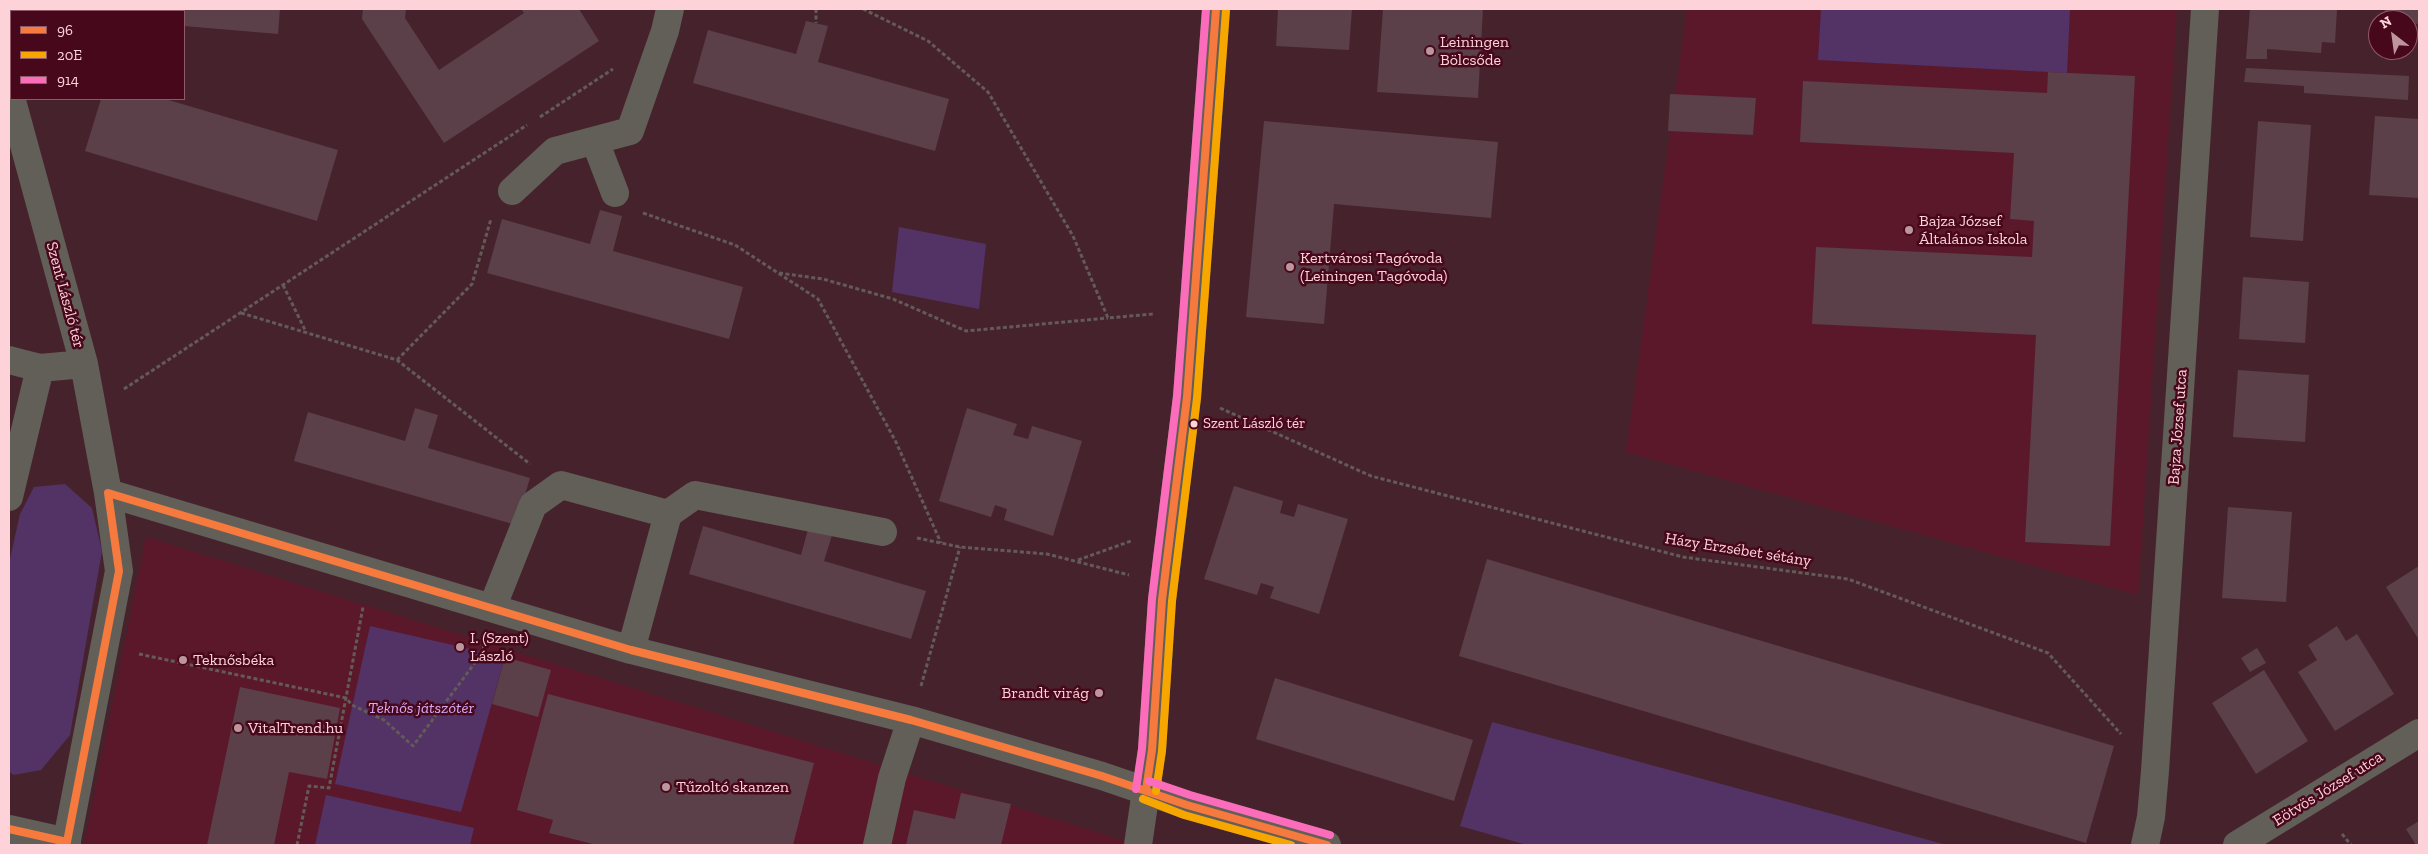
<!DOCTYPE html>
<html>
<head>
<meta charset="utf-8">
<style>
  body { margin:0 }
  #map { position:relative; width:2428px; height:854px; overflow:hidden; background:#46232c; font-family:"Zilla Slab",serif }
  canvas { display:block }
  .frame { position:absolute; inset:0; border:10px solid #fdd3d9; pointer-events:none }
  .legend { position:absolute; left:10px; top:10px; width:175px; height:90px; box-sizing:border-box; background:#48081c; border:1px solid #905968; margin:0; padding:6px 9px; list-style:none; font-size:15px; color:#fdd3d9 }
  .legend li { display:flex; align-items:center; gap:10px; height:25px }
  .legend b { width:25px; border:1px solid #905968 }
  .north { position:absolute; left:2368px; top:10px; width:50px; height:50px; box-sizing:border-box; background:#48081c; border:1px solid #905968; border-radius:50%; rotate:330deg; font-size:14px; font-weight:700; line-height:20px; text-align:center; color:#fdd3d9 }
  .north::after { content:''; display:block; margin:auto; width:18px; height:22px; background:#bd959c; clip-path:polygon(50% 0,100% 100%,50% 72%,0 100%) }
</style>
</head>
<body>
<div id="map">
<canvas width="2428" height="854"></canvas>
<div class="frame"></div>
<ul class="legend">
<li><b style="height:6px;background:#f6793e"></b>96</li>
<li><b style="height:6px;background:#f7a600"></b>20E</li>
<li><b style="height:6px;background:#fb6dba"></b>914</li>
</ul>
<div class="north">N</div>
</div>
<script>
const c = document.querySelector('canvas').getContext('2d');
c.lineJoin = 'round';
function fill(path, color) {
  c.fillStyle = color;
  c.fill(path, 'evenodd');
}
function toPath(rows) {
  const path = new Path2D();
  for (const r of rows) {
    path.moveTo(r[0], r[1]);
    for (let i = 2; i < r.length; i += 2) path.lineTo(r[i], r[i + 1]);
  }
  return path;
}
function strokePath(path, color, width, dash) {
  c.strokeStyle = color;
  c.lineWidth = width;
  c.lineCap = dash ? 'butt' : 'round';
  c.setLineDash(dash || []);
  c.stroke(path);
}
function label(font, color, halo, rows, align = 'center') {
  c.font = font + ' "Zilla Slab",serif';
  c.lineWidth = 5;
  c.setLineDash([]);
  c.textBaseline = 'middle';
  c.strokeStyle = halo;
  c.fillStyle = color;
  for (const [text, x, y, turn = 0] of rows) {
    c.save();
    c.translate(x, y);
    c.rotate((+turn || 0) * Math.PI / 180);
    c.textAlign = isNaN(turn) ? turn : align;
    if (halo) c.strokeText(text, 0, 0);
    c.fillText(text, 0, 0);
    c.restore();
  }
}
fill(toPath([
  [1687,9,2177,9,2138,595,1626,452],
  [146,537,1138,845,84,845]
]), '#5b182a');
fill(toPath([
  [1821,9,2070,9,2067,73,1818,60],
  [899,227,986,244,979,309,892,292],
  [65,484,92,508,102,551,70,735,41,770,14,775,9,772,9,563,20,514,34,487],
  [370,626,505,657,461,812,335,784],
  [1492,722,1947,845,1527,845,1460,826],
  [326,795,474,828,470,845,315,845]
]), '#533265');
fill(toPath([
  [139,9,280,9,278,34,184,26,184,11,139,11],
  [363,9,406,9,405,18,439,70,524,13,521,9,579,9,599,41,444,143,362,19],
  [1278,9,1352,9,1349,50,1276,46],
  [1383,9,1483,9,1478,98,1377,92],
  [2250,9,2337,9,2335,43,2322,42,2321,53,2267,49,2267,59,2246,59],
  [2385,9,2419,9,2419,24,2408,23,2408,20,2384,20],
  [806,21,828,26,818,62,949,99,935,151,693,83,708,30,796,54],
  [2246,68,2409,76,2408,100,2304,93,2304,86,2244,82],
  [2048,72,2135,76,2110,546,2025,542,2036,335,1812,324,1816,247,2032,257,2034,221,2010,219,2014,153,1800,142,1803,81,2047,93],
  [1670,94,1756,98,1753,135,1668,131],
  [101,99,165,99,338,150,317,221,85,151],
  [2375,116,2419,119,2419,198,2369,195],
  [1264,121,1498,142,1491,218,1334,204,1324,324,1246,317],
  [2258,121,2311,125,2303,241,2250,237],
  [600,210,622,216,613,251,743,287,729,339,487,273,502,219,590,244],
  [2243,277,2309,282,2305,343,2239,339],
  [2238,370,2309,375,2305,442,2233,437],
  [415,408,438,415,428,448,530,478,516,525,294,461,308,412,405,441],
  [967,408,1017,424,1013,435,1028,439,1032,426,1082,441,1053,536,1004,520,1007,509,995,505,991,517,939,501],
  [1234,486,1283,501,1280,513,1294,517,1298,504,1348,519,1319,614,1270,598,1274,587,1261,583,1257,595,1204,579],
  [2228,507,2292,512,2286,602,2222,598],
  [810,522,834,529,824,561,926,591,911,639,689,574,703,526,801,555],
  [1487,559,2114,746,2086,843,1459,656],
  [2419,566,2419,640,2386,587],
  [2337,626,2346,641,2357,634,2394,694,2335,731,2298,672,2317,660,2308,645],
  [2257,648,2266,663,2250,672,2241,658],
  [505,657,551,670,538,717,492,704],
  [2264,670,2308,741,2256,774,2212,703],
  [1275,678,1473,740,1454,801,1256,739],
  [240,687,340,708,327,779,289,772,274,845,207,845],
  [548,694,814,763,793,845,597,845,549,833,553,820,517,810],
  [961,793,1011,804,1001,845,906,845,914,810,955,819],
  [2419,821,2419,845,2416,845,2406,829]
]), '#5b3f49');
strokePath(toPath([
  [816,9,816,23],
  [863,9,928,41,988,92,1073,236,1108,318,1153,314],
  [540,117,613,69],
  [643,213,735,245,818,299,896,442,941,543],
  [779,273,823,279,893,299,966,331,1108,318],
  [283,285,306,332],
  [241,313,397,360,530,464],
  [397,360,472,284,491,219],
  [124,389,527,125],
  [1220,408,1371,476,1683,557,1848,579,2048,653,2121,734],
  [917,538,960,547,1047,554,1129,575],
  [1078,560,1131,541],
  [139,654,346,698,352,705,384,720,413,746,483,652,484,643],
  [921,686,960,547],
  [2342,834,2351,845],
  [297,845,309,786,329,788,363,607]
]), '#645a58', 3, [4, 2.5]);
strokePath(toPath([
  [9,90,84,364,108,493,119,571,66,845],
  [595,141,615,193],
  [512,191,555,151,630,131,665,31,670,9],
  [9,360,40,368,84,364],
  [108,493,631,650,911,720,1102,776,1187,805,1327,845],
  [9,497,40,368],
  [668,514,695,495,883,532],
  [492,608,533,505,561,485,668,514,631,650],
  [9,829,67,842],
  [877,845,892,778,911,720],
  [1138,845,1152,750,1162,600,1187,397,1216,9],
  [2145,845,2151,817,2155,771,2205,9],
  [2237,845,2419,733]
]), '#625f58', 28);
strokePath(toPath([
  [1146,790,1152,750,1162,600,1187,397,1216,9],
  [9,829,67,842,119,571,108,493,631,650,911,720,1102,776,1187,805,1327,845]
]), '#f6793e', 8);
strokePath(toPath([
  [1156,791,1162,751,1172,601,1197,398,1226,10],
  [1143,799,1184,815,1291,845]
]), '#f7a600', 8);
strokePath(toPath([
  [1149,781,1190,795,1330,835],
  [1136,789,1142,749,1152,599,1177,396,1206,9]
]), '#fb6dba', 8);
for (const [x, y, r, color] of [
  [1430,51,5,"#bd959c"],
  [1909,230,5,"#bd959c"],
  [1290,267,5,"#bd959c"],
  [1194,424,4.5,"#fdd3d9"],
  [460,647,5,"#bd959c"],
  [183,660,5,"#bd959c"],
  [1099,693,5,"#bd959c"],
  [238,728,5,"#bd959c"],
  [666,787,5,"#bd959c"]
]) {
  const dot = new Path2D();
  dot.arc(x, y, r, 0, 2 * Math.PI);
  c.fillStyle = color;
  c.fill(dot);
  strokePath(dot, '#48081c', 2);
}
label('15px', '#fdd3d9', '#48081c', [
  ["Szent László tér",1203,424]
], 'left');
label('16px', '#fdd3d9', '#48081c', [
  ["Leiningen",1440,42],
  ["Bölcsőde",1440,60],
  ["Bajza József",1919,221],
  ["Általános Iskola",1919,239],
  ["Kertvárosi Tagóvoda",1300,258],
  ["(Leiningen Tagóvoda)",1300,276],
  ["I. (Szent)",470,638],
  ["László",470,656],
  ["Teknősbéka",193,660],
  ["Brandt virág",1089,693,"right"],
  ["VitalTrend.hu",248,728],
  ["Tűzoltó skanzen",676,787]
], 'left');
label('16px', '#fdd3d9', '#48081c', [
  ["Szent László tér",65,295,75],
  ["Bajza József utca",2178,427,-86],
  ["Házy Erzsébet sétány",1738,550,9],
  ["Eötvös József utca",2328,789,-32]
]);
label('italic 16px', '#d5adf6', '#48081c', [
  ["Teknős játszótér",421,708]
]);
</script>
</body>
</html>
